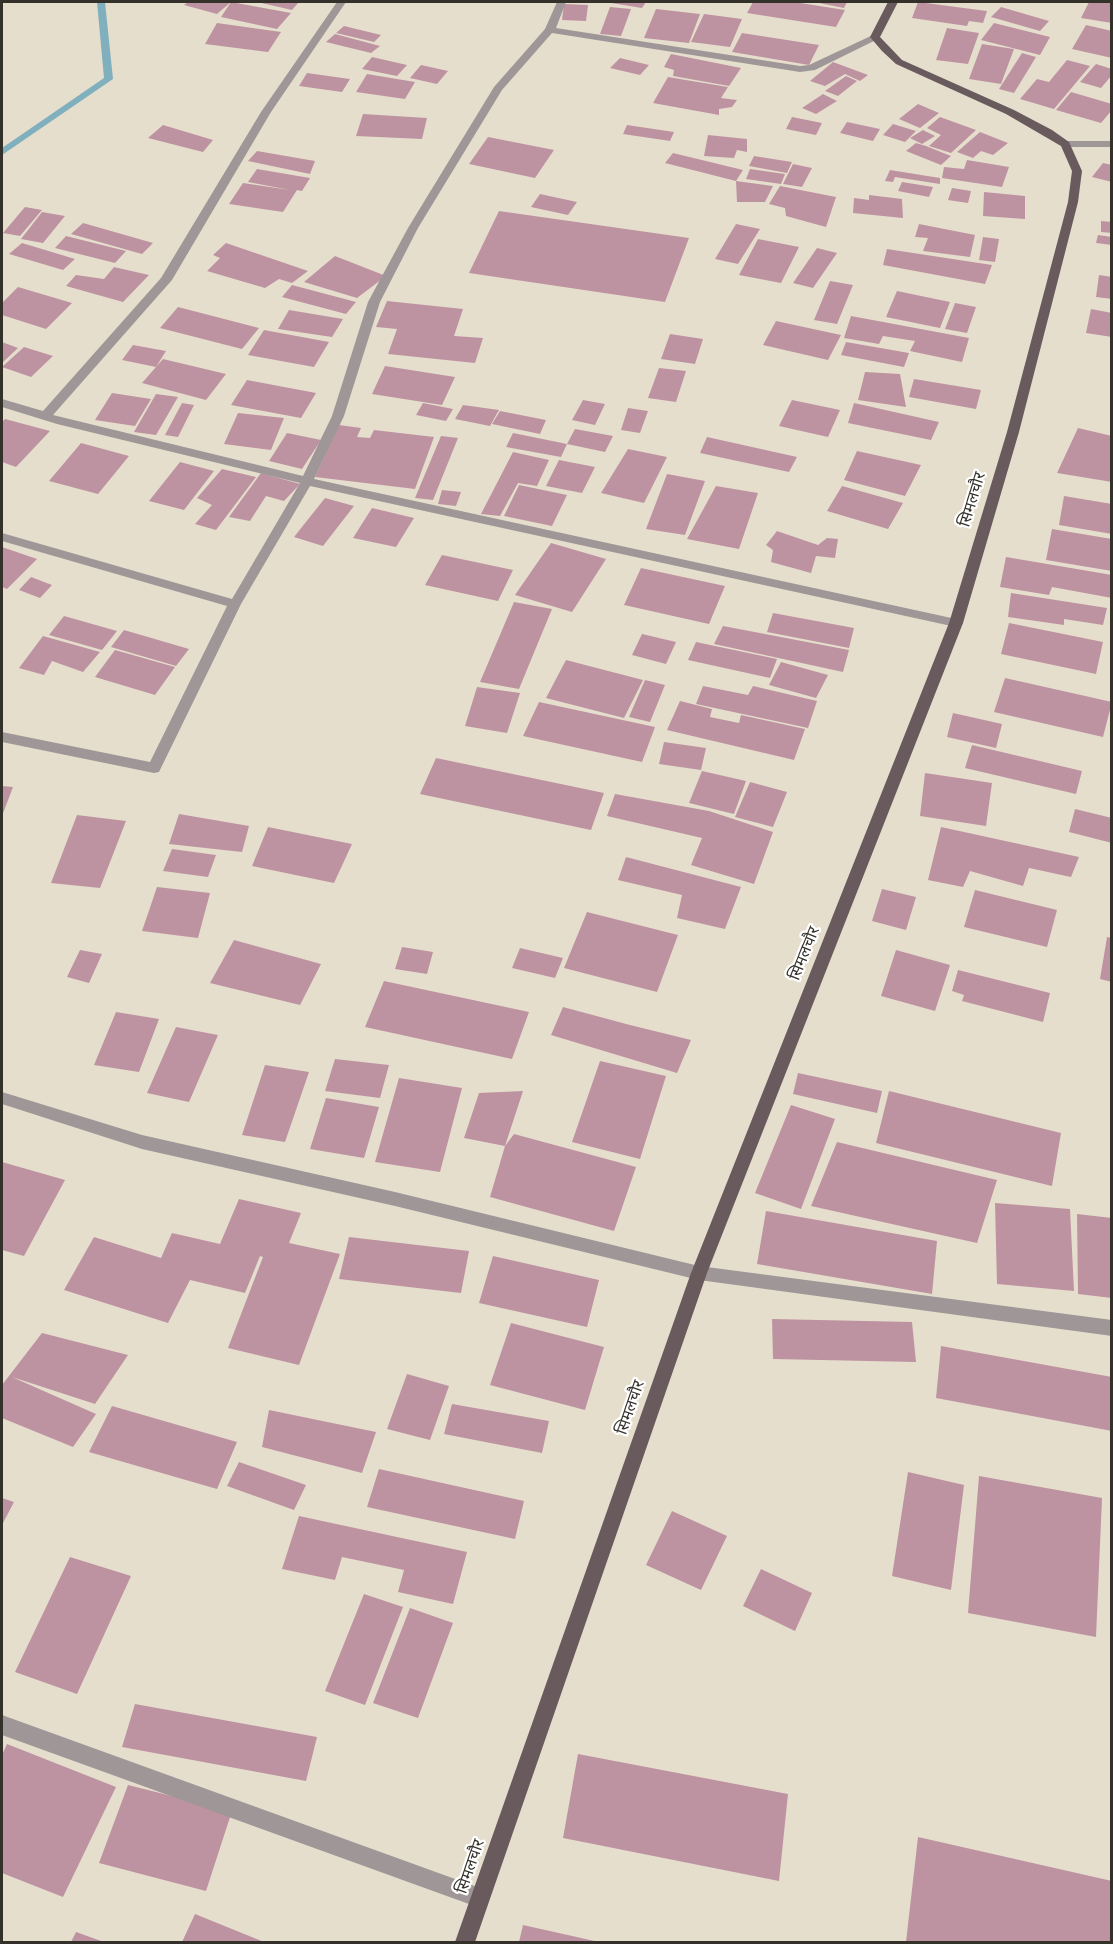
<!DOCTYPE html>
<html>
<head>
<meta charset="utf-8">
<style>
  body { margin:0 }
  #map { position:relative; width:1113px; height:1944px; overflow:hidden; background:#e6decd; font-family:Overpass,sans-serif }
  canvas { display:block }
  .frame { position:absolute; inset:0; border:3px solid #34312b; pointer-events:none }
</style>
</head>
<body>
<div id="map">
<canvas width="1113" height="1944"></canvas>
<div class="frame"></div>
</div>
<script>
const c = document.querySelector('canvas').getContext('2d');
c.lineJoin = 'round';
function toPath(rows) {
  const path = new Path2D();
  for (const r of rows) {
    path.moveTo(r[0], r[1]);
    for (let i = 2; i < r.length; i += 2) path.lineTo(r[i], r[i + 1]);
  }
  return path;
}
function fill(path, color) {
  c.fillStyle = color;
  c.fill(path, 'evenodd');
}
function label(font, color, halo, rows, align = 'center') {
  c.font = font + ' Overpass,"Noto Sans Devanagari",sans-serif';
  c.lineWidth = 4.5;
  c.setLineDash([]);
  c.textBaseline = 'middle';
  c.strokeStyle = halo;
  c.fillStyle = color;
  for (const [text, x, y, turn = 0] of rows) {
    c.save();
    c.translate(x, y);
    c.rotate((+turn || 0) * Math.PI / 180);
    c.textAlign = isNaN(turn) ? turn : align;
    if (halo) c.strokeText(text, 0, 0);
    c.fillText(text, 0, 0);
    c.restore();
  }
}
fill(toPath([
  [97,2,105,2,113,79,2,155,2,148,104,78,97,2]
]), '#80afbd');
fill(toPath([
  [188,2,231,2,291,13,277,29,221,17,231,2,217,14,184,5],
  [257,2,299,2,292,10],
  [605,2,646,2,642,8],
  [753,2,794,2,845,10,836,27,747,13],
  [814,2,847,2,844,8],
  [918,2,987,11,983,23,969,21,967,26,912,18],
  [1089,2,1112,2,1112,23,1081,18],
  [564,4,588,5,586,21,562,20],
  [610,7,631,9,621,36,600,34],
  [1001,7,1049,21,1040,31,991,17],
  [656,9,700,14,689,43,644,38],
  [704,14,742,19,730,47,691,42],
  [217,23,281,32,268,52,205,44],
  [994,23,1050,37,1040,55,981,40],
  [1086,25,1112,31,1112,58,1072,49],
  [344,26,381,35,374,42,336,33],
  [947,28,979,33,968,64,936,60],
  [742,33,819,45,809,65,732,52],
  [335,34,380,46,371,53,326,42],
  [982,44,1014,49,1001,84,969,79],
  [1022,53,1036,57,1014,93,999,89],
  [671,54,741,68,729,86,673,76,674,70,664,67],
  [372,57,407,65,397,76,362,69],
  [620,58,649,65,640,75,610,68],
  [1067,60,1090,66,1054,109,1020,99,1037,79,1049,82],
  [833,62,868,75,860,81,845,74,825,86,810,81],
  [1096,64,1112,69,1112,75,1101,88,1080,82],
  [421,65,448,71,437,84,410,78],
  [307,73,350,79,342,92,299,86],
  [367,74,415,82,405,99,356,92],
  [846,76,857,81,838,96,825,91],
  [668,77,728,87,721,98,737,100,732,107,719,109,719,115,653,103],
  [1071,92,1112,104,1112,110,1101,123,1056,110],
  [823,94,837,101,816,114,802,108],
  [918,104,939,113,920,128,899,119],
  [363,114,427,118,422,139,356,136],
  [792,117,822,123,816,135,786,129],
  [940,117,976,130,951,153,929,146,941,135,927,128],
  [847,122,880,129,873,141,840,133],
  [893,124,916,131,905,142,883,135],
  [163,125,213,140,203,152,148,138],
  [627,125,674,132,670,141,623,134],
  [923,130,935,136,922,144,910,138],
  [980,132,1008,143,993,155,981,151,973,158,957,152],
  [708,135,747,139,747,152,737,150,734,158,704,156],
  [488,137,554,150,535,178,469,164],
  [916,143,926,146,951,156,941,165,906,151],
  [257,151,315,161,310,174,248,161],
  [673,153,743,170,736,181,665,163],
  [754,156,792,162,787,173,749,166],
  [967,160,1009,167,1002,187,942,178,944,167,964,169],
  [1103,163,1112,165,1112,182,1092,177],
  [793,164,812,168,802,187,783,184],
  [257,169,310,178,302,191,297,190,283,212,229,204,243,183,290,190,248,182],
  [750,169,785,174,781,184,746,179],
  [890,170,940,178,940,184,895,177,893,182,885,181],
  [736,181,773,186,765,202,737,202],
  [902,182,933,187,929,197,898,191],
  [780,186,836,197,826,227,786,216,785,208,769,204],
  [952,188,971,191,968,203,948,200],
  [984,192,1025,196,1025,219,983,216],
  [540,194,577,202,568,215,531,207],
  [869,195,902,199,903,218,853,213,854,198,869,200],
  [25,207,42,210,20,236,3,233],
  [499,211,689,238,665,302,469,273],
  [42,212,65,216,43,243,21,239],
  [1101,221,1112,222,1112,233,1101,232],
  [83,223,153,243,142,254,71,234],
  [736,224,760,229,738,264,715,259],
  [919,224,975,235,970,257,923,251,928,238,915,237],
  [1098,235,1112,237,1112,245,1096,243],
  [66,236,126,251,115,263,55,248],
  [983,237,999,239,995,262,979,260],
  [758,239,799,247,781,283,739,275],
  [22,243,75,259,63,270,9,254],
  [226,243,308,271,292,283,279,279,265,288,207,271,220,258,213,255],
  [817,248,837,253,813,288,793,283],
  [887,249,992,265,985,284,883,265],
  [335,256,386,276,357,298,304,282],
  [114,267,149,275,123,302,66,286,76,275,104,279],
  [1099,275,1112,277,1112,299,1096,297],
  [830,281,853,285,837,324,814,320],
  [292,285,356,302,346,314,282,297],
  [18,287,72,303,46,329,2,315,2,303],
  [897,291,950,302,940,328,886,317],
  [387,301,463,309,454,336,483,338,475,363,388,354,397,329,376,327],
  [955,303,976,307,967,333,945,329],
  [178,307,259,328,242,349,160,328],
  [1091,309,1112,313,1112,337,1086,333],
  [289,310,343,319,332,337,278,329],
  [851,316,969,338,962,362,910,351,915,341,883,336,879,344,844,338],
  [776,321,841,335,828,360,763,345],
  [264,330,329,342,314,367,248,355],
  [670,334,703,339,695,364,661,359],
  [2,342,18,348,2,363],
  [846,342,909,353,904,367,841,355],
  [133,345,166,351,156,367,122,360],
  [24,347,53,356,31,377,2,367],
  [163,359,226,374,206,400,142,383],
  [385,366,455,377,442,405,372,394],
  [659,368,686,371,676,402,648,398],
  [865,372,900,374,906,407,858,400],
  [914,379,981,390,976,409,909,397],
  [247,380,316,393,301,418,231,405],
  [112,393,151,399,135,426,95,420],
  [156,394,178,397,156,435,134,432],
  [583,400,605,404,595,425,572,420],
  [792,400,840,410,828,437,779,426],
  [182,403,194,405,178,437,165,435],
  [423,403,453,409,446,421,416,415],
  [854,403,939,422,931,440,848,423],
  [463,405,499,410,490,426,455,419],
  [628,408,648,411,640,433,621,430],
  [500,411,546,420,540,434,492,424],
  [238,413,284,418,271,450,224,444],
  [5,419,50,431,16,467,2,462,2,422],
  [339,425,361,428,357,437,370,438,374,430,434,437,415,489,315,477],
  [1078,428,1112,436,1112,482,1057,473],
  [575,429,613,436,605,452,567,444],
  [287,433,321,440,302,469,269,461],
  [513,433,567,444,561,457,506,447],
  [441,436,458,438,433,500,415,498],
  [707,437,797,457,789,472,700,453],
  [81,443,129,456,98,494,49,481],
  [628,449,667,457,644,503,601,493],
  [857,451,921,465,905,496,844,480],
  [513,452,549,460,537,486,518,483,500,516,481,514],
  [559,460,595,467,582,493,546,486],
  [180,462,214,471,184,510,149,501],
  [222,469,256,477,216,530,195,524,212,505,197,498],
  [261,473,300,484,284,501,266,496,250,521,229,517],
  [667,474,705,481,685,535,646,529],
  [519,485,567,495,552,526,504,516],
  [716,486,758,493,739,549,687,539],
  [842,486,903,503,888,529,827,511],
  [442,490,461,492,456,506,438,504],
  [1064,496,1112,504,1112,534,1059,525],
  [325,498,354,506,323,546,294,537],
  [372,508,414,518,396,547,353,538],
  [1052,529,1112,539,1112,571,1046,560],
  [777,531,818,545,827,538,838,539,835,558,816,556,811,573,771,562,773,550,766,545],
  [551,543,606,559,572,612,515,595],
  [2,547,37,559,7,589,2,587],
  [442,555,513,570,498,601,425,585],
  [1006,557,1112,575,1112,598,1052,587,1049,595,1000,587],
  [641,568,725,586,709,624,624,605],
  [31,577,52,585,40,598,19,590],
  [1011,593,1107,608,1103,625,1064,619,1064,625,1008,617],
  [514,602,552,609,519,689,480,682],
  [773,613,854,628,849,648,767,632],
  [64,616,117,631,102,650,49,635],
  [1009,623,1103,642,1096,674,1001,654],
  [723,626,849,650,843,672,714,644],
  [124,630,189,649,176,666,111,647],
  [642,634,676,642,666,664,632,655],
  [43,636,100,652,83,672,52,661,44,675,19,668],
  [696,642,777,659,770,678,688,660],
  [115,650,175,667,155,695,95,677],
  [566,660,643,680,624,718,546,698],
  [781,662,828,675,816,698,769,685],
  [1005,678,1112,702,1103,737,994,712],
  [645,680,665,685,650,722,629,717],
  [703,686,748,695,753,686,817,701,808,728,696,704],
  [477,687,520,693,507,733,465,726],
  [680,701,712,709,710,717,739,723,741,715,805,729,794,760,667,730],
  [539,702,655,727,642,762,523,736],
  [953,713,1002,724,996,748,947,737],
  [664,742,706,748,701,770,659,764],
  [972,745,1082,771,1076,794,965,768],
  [436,758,604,793,591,830,420,794],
  [702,771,746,781,734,814,689,803],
  [925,773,992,783,986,826,920,816],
  [750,782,787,792,773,827,735,817],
  [2,786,13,787,2,816],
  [615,794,709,811,773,832,754,884,691,865,702,838,607,816],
  [1075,809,1112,818,1112,843,1069,832],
  [179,814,249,826,242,852,169,844],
  [77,815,126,821,100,888,51,883],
  [268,827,352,844,334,883,252,866],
  [941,827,1079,857,1071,877,1029,868,1023,886,970,871,963,887,928,880],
  [172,849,216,855,208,877,163,871],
  [626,857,741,887,725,929,677,918,682,895,618,880],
  [157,887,210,893,198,938,142,931],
  [882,889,916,897,906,930,872,921],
  [975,890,1057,910,1047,947,964,927],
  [587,912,678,935,657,992,564,968],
  [1107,937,1112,938,1112,982,1100,979],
  [234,940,321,964,300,1005,210,983],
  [402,947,433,952,427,974,395,969],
  [520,948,563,958,555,978,512,968],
  [80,950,102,954,89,983,67,977],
  [896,950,950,965,935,1011,881,996],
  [958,970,1050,993,1043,1022,962,1001,964,995,952,991],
  [384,981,529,1012,512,1059,365,1027],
  [563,1007,630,1025,691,1040,677,1073,551,1035],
  [116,1012,159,1019,139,1072,94,1065],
  [176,1027,218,1035,189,1102,147,1093],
  [335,1059,389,1065,380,1098,325,1091],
  [600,1061,666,1076,640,1159,572,1142],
  [265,1065,309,1072,285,1142,242,1135],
  [798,1073,882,1091,877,1113,793,1094],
  [399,1078,462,1088,440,1172,375,1162],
  [523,1091,505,1146,464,1138,479,1093],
  [889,1091,1061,1133,1052,1186,876,1143],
  [326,1098,379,1107,364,1158,310,1149],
  [791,1105,835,1119,801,1209,755,1193],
  [514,1134,636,1167,614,1231,490,1197,505,1146],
  [837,1142,997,1180,977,1243,811,1206],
  [2,1162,65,1180,24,1256,2,1250],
  [239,1199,301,1213,289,1243,340,1254,299,1365,228,1348,263,1257,260,1256,245,1293,190,1280,168,1323,64,1290,94,1237,161,1258,172,1233,220,1244],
  [995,1203,1070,1209,1074,1291,997,1284],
  [766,1211,937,1241,932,1294,757,1264],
  [1077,1214,1112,1218,1112,1298,1078,1294],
  [349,1237,469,1251,461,1293,339,1279],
  [493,1256,599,1280,587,1327,479,1303],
  [772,1319,912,1322,916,1362,773,1359],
  [511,1323,604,1347,585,1410,490,1385],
  [42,1333,128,1355,95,1404,12,1377,96,1414,73,1447,2,1418,2,1385],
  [941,1346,1112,1377,1112,1431,936,1398],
  [407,1374,449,1386,430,1440,387,1429],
  [452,1404,549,1421,542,1453,444,1434],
  [112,1406,237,1442,217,1489,89,1452],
  [269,1410,376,1432,362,1473,262,1447],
  [239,1462,306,1485,294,1510,227,1486],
  [379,1469,524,1501,515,1539,367,1507],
  [908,1472,964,1485,951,1590,892,1576],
  [979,1476,1102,1498,1096,1637,968,1613],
  [2,1498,14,1502,2,1525],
  [672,1511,727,1536,701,1590,646,1565],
  [299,1516,467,1552,453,1604,398,1592,404,1570,342,1557,335,1580,282,1569],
  [70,1557,131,1576,77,1694,15,1672],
  [761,1569,812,1593,795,1631,743,1606],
  [364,1594,403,1607,365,1705,325,1691],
  [410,1608,453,1623,418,1718,373,1703],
  [135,1704,317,1737,306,1781,122,1747],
  [7,1744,116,1787,63,1897,2,1873,2,1755],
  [578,1754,788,1794,779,1881,563,1838],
  [128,1785,232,1811,206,1891,99,1863],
  [918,1837,1112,1881,1112,1942,906,1942],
  [195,1914,264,1942,182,1942],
  [523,1925,599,1942,519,1942],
  [76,1932,104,1942,71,1942]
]), '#be93a1');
fill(toPath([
  [337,2,346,2,271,112,172,280,53,415,303,476,332,416,368,302,408,228,494,87,545,29,557,2,566,2,556,28,800,66,809,65,875,34,880,37,878,39,815,70,800,72,552,33,502,90,418,228,380,302,344,416,314,479,956,619,963,623,961,626,956,627,310,486,241,604,159,772,154,773,2,742,2,732,150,762,227,606,2,541,2,533,232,599,300,483,57,424,2,407,2,399,43,411,161,278,261,112,337,2],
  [1112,141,1112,147,1065,147,1060,144,1065,141,1112,141],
  [2,1092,142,1135,395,1192,699,1266,1112,1320,1112,1336,699,1280,395,1206,142,1149,2,1104,2,1092],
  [2,1715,480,1888,487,1891,490,1898,487,1905,480,1908,2,1735,2,1715]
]), '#9f9697');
fill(toPath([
  [888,2,898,2,880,37,902,60,1014,110,1052,130,1069,142,1082,171,1078,202,1019,432,963,623,707,1273,475,1942,455,1942,691,1273,949,623,1007,432,1068,202,1072,171,1061,146,1006,114,896,64,882,51,870,37,888,2]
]), '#695a5d');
label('16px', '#34312b', '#fff', [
  ["सिमलचौर",974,500,-73],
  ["सिमलचौर",806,954,-68],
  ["सिमलचौर",632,1408,-71],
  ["सिमलचौर",472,1867,-71]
]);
</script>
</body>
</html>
